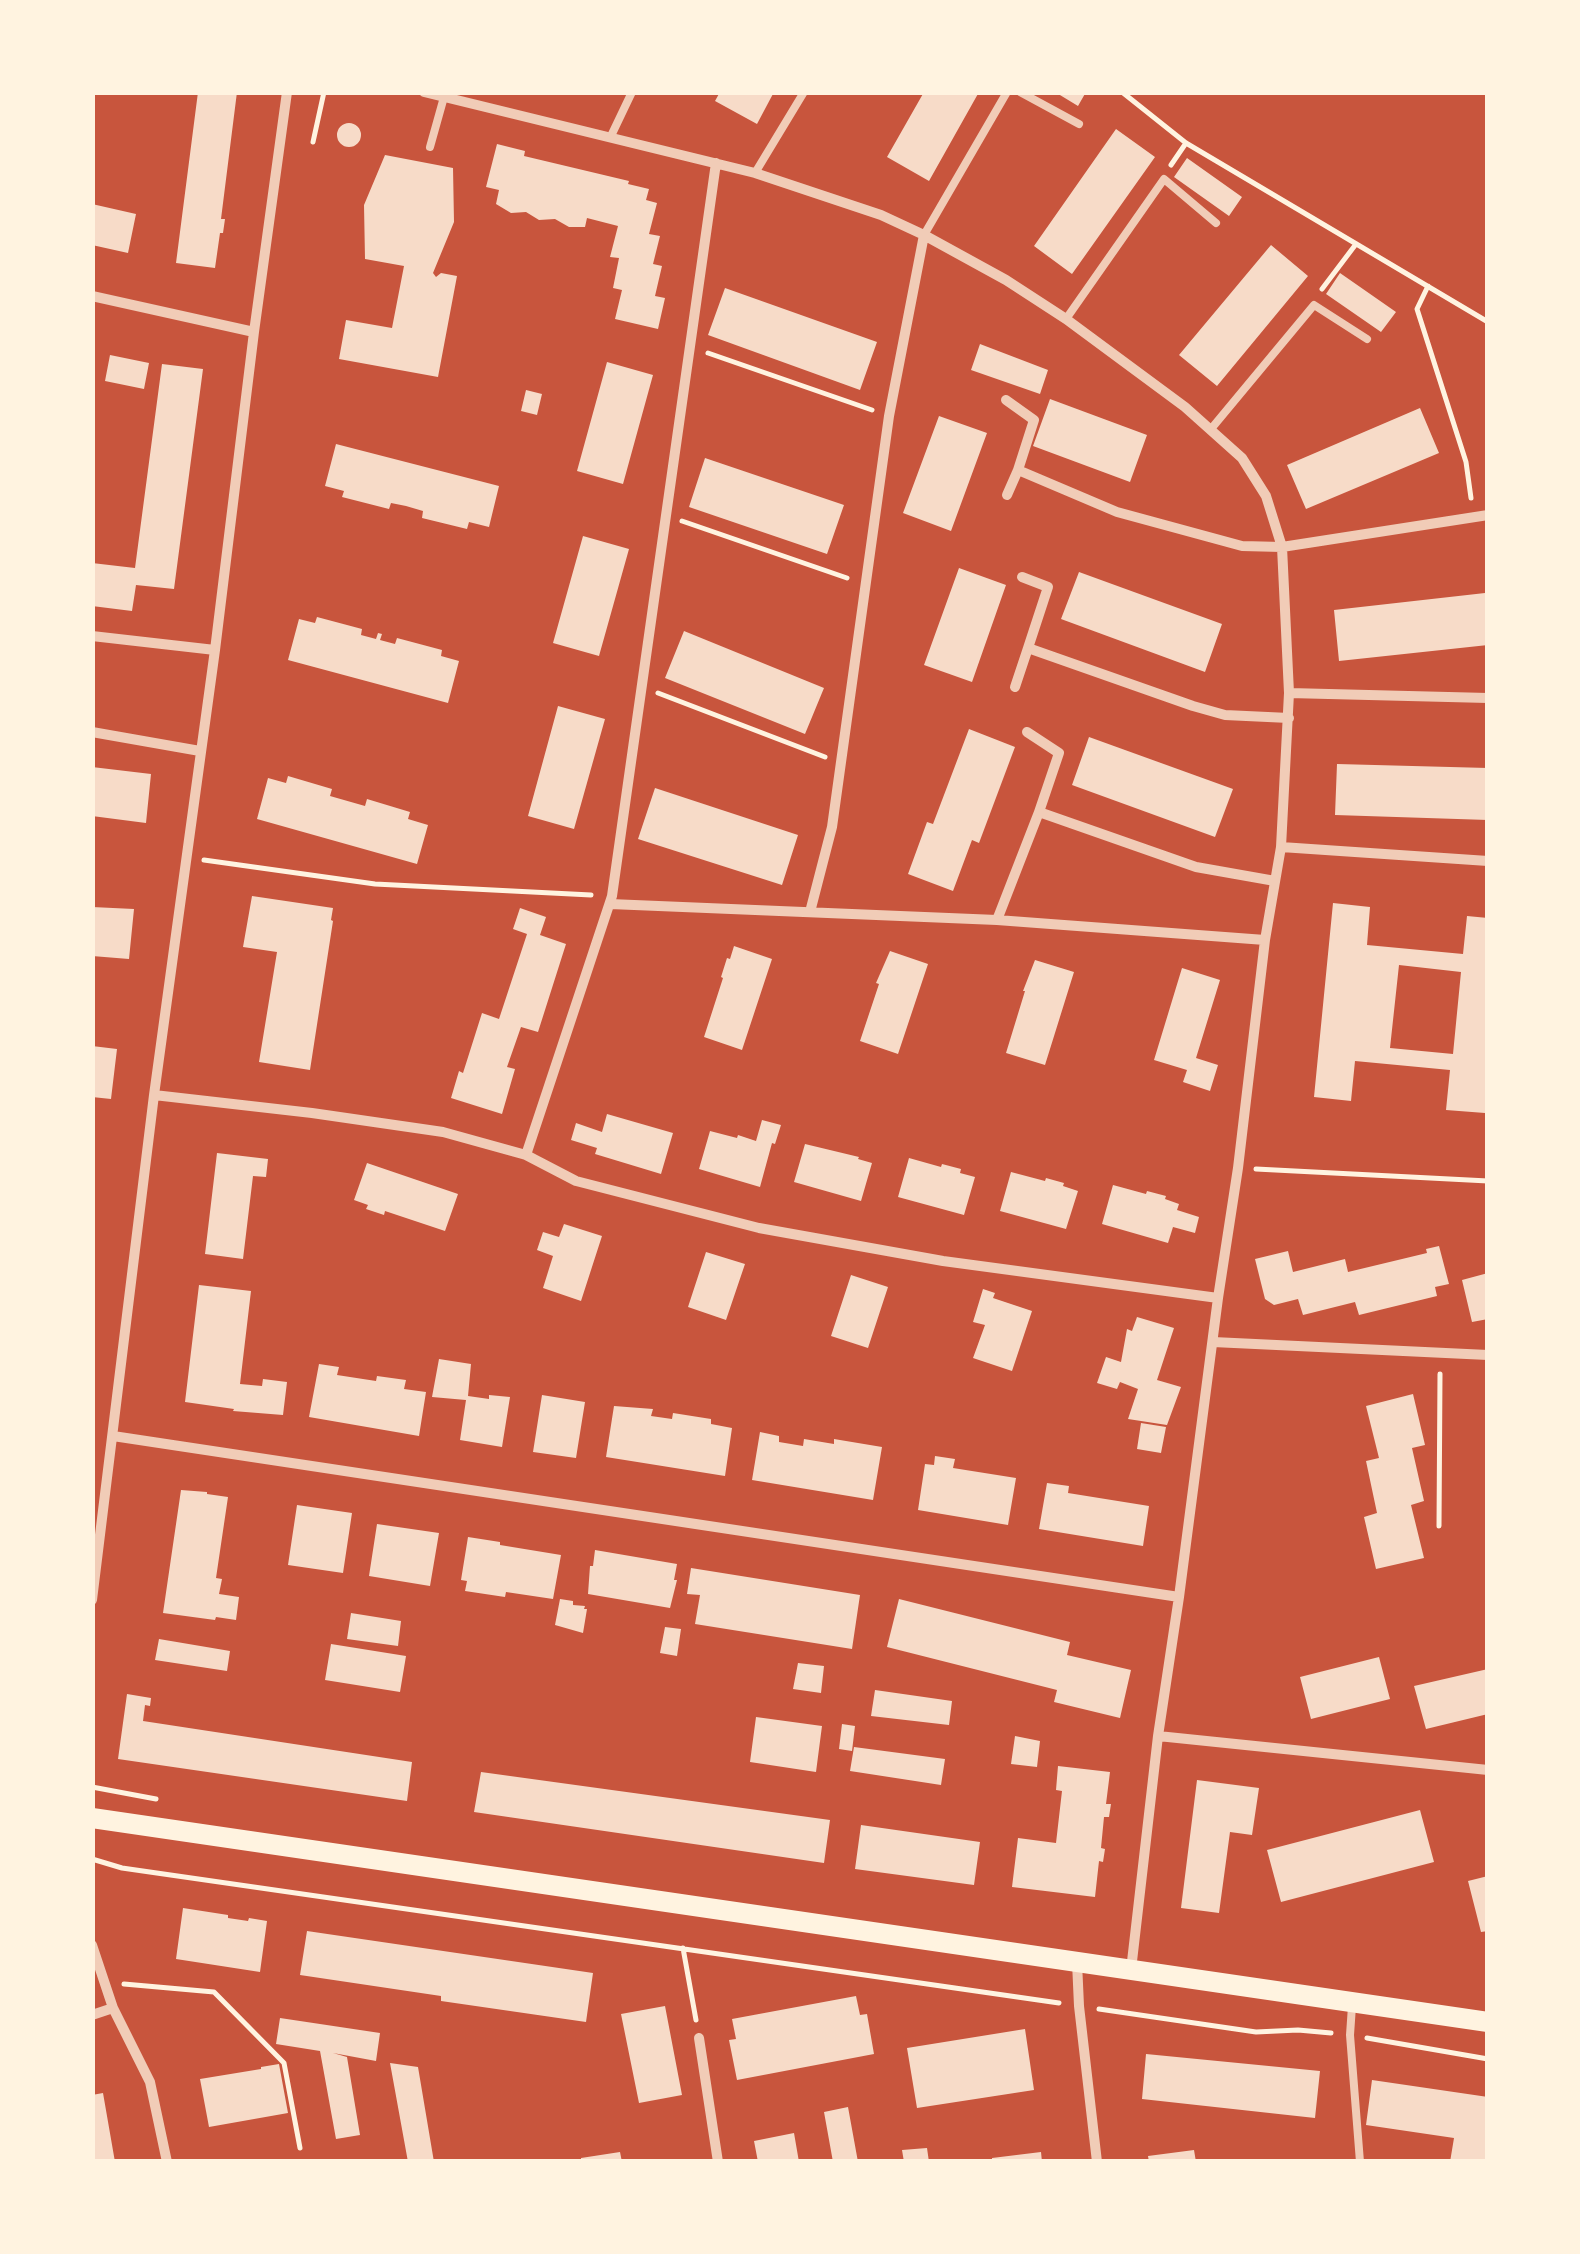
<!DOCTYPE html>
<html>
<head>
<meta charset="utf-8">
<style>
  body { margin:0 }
  #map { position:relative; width:1580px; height:2254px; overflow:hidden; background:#c8553d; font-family:Helvetica,sans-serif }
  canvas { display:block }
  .frame { position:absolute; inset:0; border:95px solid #fff3e0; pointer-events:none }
</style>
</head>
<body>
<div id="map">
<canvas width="1580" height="2254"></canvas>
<div class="frame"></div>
</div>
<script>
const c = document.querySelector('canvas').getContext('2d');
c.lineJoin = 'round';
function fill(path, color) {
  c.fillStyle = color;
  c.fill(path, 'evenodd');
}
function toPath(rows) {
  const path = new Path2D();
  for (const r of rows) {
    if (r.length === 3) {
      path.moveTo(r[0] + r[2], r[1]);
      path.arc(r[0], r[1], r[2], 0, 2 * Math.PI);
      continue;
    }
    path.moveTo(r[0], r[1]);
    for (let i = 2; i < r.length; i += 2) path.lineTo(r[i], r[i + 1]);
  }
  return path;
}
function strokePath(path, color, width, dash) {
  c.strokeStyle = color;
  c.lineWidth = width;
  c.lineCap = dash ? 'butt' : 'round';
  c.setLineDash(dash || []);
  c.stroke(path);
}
fill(toPath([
  [198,92,237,92,221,219,225,219,223,233,220,233,215,268,176,263],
  [720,92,774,92,757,124,715,101],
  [924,92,979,92,929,181,887,157],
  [1055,92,1086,92,1078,106],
  [349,135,12],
  [1116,129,1155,157,1072,274,1034,246],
  [497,144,525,151,524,156,629,181,628,184,649,189,646,200,657,203,649,234,660,236,653,264,662,266,655,296,665,298,658,329,615,319,622,290,613,288,619,258,610,257,618,226,587,218,585,227,569,227,555,219,539,220,526,212,511,213,496,204,499,190,486,187],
  [385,155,453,168,454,222,433,273,436,277,441,273,457,276,438,377,339,359,346,320,392,328,404,266,365,259,364,205],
  [1187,158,1242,197,1229,216,1174,177],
  [92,204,136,214,128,253,92,245],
  [1271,245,1308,276,1217,386,1179,355],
  [1340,273,1396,312,1381,332,1326,294],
  [725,288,877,342,860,390,708,335],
  [980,344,1048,370,1040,394,971,370],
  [110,355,149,363,144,389,105,381],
  [607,362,653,375,623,484,577,471],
  [162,364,203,369,174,589,136,585,132,611,92,606,92,563,135,568],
  [526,390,542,394,537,415,521,411],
  [1050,399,1147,435,1130,482,1033,446],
  [1420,408,1439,453,1306,509,1287,465],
  [939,416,987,433,951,531,903,513],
  [336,444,499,486,489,527,469,522,467,529,422,518,423,511,406,506,391,503,389,509,342,497,344,491,325,486],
  [705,458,844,505,827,554,689,507],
  [583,536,629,549,599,656,553,643],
  [959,568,1006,585,972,682,924,665],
  [1079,572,1222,624,1205,672,1061,619],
  [1485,593,1488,645,1339,661,1334,610],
  [317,617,362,629,361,635,376,639,378,633,382,634,380,640,395,644,397,638,442,650,441,656,459,661,448,703,288,660,299,619,315,623],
  [684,631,824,688,805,734,665,678],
  [558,706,605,719,574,829,528,816],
  [969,729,1015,747,979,843,972,840,953,891,908,874,927,822,933,824],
  [1089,737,1233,789,1215,837,1072,785],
  [1337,764,1488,768,1488,820,1335,815],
  [92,767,151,774,146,823,92,816],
  [288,776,332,789,330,796,365,806,367,799,410,812,408,819,428,825,417,864,257,819,268,778,286,783],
  [655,788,798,835,782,885,638,839],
  [252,896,333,908,331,920,333,921,310,1070,259,1062,277,952,243,947],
  [1333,903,1370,907,1367,945,1463,954,1467,916,1488,918,1488,1093,1485,1113,1446,1110,1450,1070,1355,1061,1351,1101,1314,1097],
  [1399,965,1461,972,1453,1054,1390,1048],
  [92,907,134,909,129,959,92,956],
  [520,908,546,917,540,935,566,944,538,1032,521,1027,507,1067,515,1069,502,1114,451,1098,459,1071,463,1073,482,1013,499,1019,527,934,513,929],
  [734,946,772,959,742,1050,704,1037,723,978,721,977,727,958,730,959],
  [890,951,928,964,898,1054,860,1041,879,984,876,983],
  [1035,960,1074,972,1045,1065,1006,1053,1025,991,1023,991],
  [1182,968,1220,980,1196,1058,1218,1065,1210,1091,1183,1082,1187,1070,1154,1060],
  [92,1046,117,1049,111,1099,92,1097],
  [607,1114,673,1133,661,1174,595,1154,597,1148,571,1140,576,1123,602,1132],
  [762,1120,781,1125,775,1144,772,1143,760,1187,699,1169,710,1131,737,1138,738,1135,756,1141],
  [805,1144,859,1157,858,1159,872,1163,861,1201,794,1182],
  [217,1153,268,1159,266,1177,253,1176,243,1259,205,1254],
  [909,1158,941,1167,942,1164,961,1169,960,1173,975,1177,964,1215,898,1197],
  [367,1163,458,1194,445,1231,385,1211,384,1215,366,1209,368,1205,354,1200],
  [1011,1172,1045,1181,1046,1178,1064,1183,1063,1186,1078,1191,1066,1229,1000,1211],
  [1113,1185,1146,1194,1147,1191,1166,1196,1165,1199,1179,1204,1177,1210,1199,1217,1195,1233,1173,1227,1168,1243,1102,1224],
  [564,1224,602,1236,581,1301,543,1288,553,1256,537,1250,543,1232,559,1237],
  [1439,1246,1449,1284,1435,1287,1437,1296,1359,1315,1355,1302,1303,1315,1298,1299,1274,1305,1265,1299,1255,1259,1288,1251,1293,1272,1345,1259,1348,1272,1427,1253,1426,1249],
  [706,1252,745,1264,726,1320,688,1307],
  [1488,1273,1488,1319,1472,1322,1462,1280],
  [851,1275,888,1287,868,1348,831,1336],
  [199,1285,251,1291,240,1384,262,1386,263,1379,287,1382,283,1415,233,1411,234,1409,185,1402],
  [983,1289,995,1293,993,1298,1032,1311,1012,1371,973,1358,985,1325,973,1322],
  [1137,1317,1174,1328,1157,1380,1181,1387,1167,1425,1128,1419,1138,1389,1120,1382,1117,1389,1097,1383,1106,1357,1121,1362,1127,1329,1132,1331],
  [439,1359,471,1364,468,1396,489,1399,489,1395,510,1397,502,1447,460,1440,466,1400,432,1397],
  [319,1364,339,1367,337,1375,376,1381,377,1376,406,1380,404,1389,426,1392,419,1436,309,1417],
  [1413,1394,1425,1445,1412,1448,1424,1501,1411,1505,1424,1558,1376,1569,1364,1517,1377,1513,1366,1461,1379,1458,1366,1406],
  [542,1395,585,1402,576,1458,533,1452],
  [614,1406,653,1409,651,1416,672,1419,673,1413,711,1419,711,1424,732,1428,725,1476,606,1457],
  [1141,1423,1166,1427,1161,1453,1137,1449],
  [760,1432,779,1436,779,1442,803,1446,804,1439,834,1444,834,1439,882,1447,873,1500,752,1480],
  [935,1456,955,1459,953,1468,1016,1478,1008,1525,918,1510,925,1464,934,1465],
  [1047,1483,1069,1486,1068,1493,1149,1506,1143,1546,1039,1529],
  [181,1490,207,1492,207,1494,228,1497,216,1578,222,1579,219,1594,239,1597,236,1620,216,1617,215,1620,163,1613],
  [297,1505,352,1513,343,1573,288,1565],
  [377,1524,439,1533,430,1586,369,1576],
  [468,1537,500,1542,500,1545,561,1555,553,1599,506,1592,505,1597,465,1591,467,1581,461,1580],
  [595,1550,677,1564,674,1580,677,1580,670,1608,588,1594,590,1566,593,1566],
  [691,1568,860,1595,852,1649,695,1624,700,1595,687,1594],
  [560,1599,573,1601,573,1605,585,1606,584,1609,587,1609,583,1633,555,1625],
  [899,1599,1070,1642,1067,1655,1131,1670,1120,1718,1054,1702,1057,1690,887,1647],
  [351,1613,401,1621,398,1646,347,1639],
  [665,1627,681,1629,677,1656,660,1653],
  [159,1639,230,1651,227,1671,155,1660],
  [331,1644,406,1656,400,1692,325,1680],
  [1379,1657,1390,1699,1311,1719,1300,1677],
  [798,1663,824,1666,821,1693,793,1689],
  [1488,1669,1488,1714,1426,1729,1414,1686],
  [875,1690,952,1701,949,1725,871,1716],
  [127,1694,151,1698,150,1706,145,1705,143,1721,412,1762,407,1801,118,1759],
  [756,1717,822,1726,816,1772,750,1762],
  [842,1724,855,1726,852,1751,839,1749],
  [1015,1736,1040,1741,1037,1767,1011,1764],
  [854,1747,945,1759,941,1785,850,1771],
  [1058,1766,1110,1772,1106,1804,1111,1804,1109,1817,1104,1817,1101,1848,1105,1849,1103,1862,1099,1861,1095,1897,1012,1887,1018,1838,1056,1843,1062,1791,1056,1790],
  [481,1772,830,1820,824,1863,474,1812],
  [1197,1780,1259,1788,1252,1835,1230,1832,1219,1913,1181,1908],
  [1420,1810,1434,1862,1281,1902,1267,1850],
  [861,1825,980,1842,974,1885,855,1869],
  [1488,1876,1488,1931,1481,1932,1468,1881],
  [183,1908,228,1915,228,1918,248,1921,249,1918,267,1921,260,1972,176,1959],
  [307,1931,593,1973,586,2022,441,2001,441,1996,300,1975],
  [856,1996,860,2015,867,2014,874,2054,737,2080,729,2040,736,2039,732,2019],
  [665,2006,682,2095,639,2103,621,2014],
  [280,2018,380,2033,376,2061,333,2053,347,2057,360,2135,336,2139,320,2051,276,2044],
  [1025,2029,1034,2090,917,2108,907,2048],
  [1146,2054,1320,2071,1315,2118,1142,2099],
  [390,2063,418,2067,434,2162,408,2162],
  [279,2064,288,2113,209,2127,200,2079,261,2069,261,2067],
  [1372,2080,1488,2097,1485,2121,1488,2121,1488,2162,1450,2162,1454,2138,1366,2125],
  [103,2093,115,2162,92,2162,92,2095],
  [848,2107,858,2162,833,2162,824,2112],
  [794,2133,799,2162,758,2162,754,2141],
  [927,2148,929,2162,904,2162,902,2150],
  [1194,2150,1196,2162,1149,2162,1148,2156],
  [620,2152,622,2162,581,2162,581,2158],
  [1041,2152,1042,2162,992,2162,992,2158]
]), '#f7dbc8');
strokePath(toPath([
  [1122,92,1186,143,1488,322],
  [313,142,324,92],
  [1171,165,1186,143],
  [1428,286,1417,309,1466,462,1471,498],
  [1322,289,1356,244],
  [708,353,872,410],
  [682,521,847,578],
  [658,693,825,757],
  [204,860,375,884,591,895],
  [1256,1169,1488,1181],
  [1439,1526,1440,1374],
  [92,1787,156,1799],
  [92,1859,122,1868,1059,2003],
  [683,1948,696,2020],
  [124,1984,214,1992,284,2063,300,2148],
  [1099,2009,1256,2032,1298,2030,1331,2033],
  [1367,2038,1488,2059]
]), '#fff3e0', 5);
strokePath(toPath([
  [1020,92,1079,124],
  [611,136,632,92],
  [430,147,444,97],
  [755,173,804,92],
  [924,235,1007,92],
  [1066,319,1164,179,1216,223],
  [1211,429,1314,305,1367,339],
  [1352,2006,1350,2035,1360,2162]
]), '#f1ccb7', 8);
strokePath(toPath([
  [424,92,755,173,881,215,924,235,1006,280,1066,319,1185,407,1242,458,1266,496,1282,547,1289,693,1281,847,1265,940,1238,1168,1218,1298,1179,1597,1158,1736,1131,1970],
  [92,296,254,332],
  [1006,400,1034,420,1018,470,1117,512,1242,546,1282,547,1488,515],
  [1007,495,1018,470],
  [1022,577,1048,587,1028,648,1193,706,1225,715,1289,718],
  [92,636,215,650],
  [1015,687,1028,648],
  [1289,693,1488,698],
  [92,732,200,751],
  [1027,732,1059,753,1039,812,1196,867,1275,881],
  [1281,847,1488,861],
  [610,904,997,920,1265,940],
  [810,912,832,827,889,416,924,235],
  [997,920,1039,812],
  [154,1095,312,1113,443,1132,526,1155,576,1181,759,1228,943,1261,1218,1298],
  [526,1155,612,896,716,163],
  [1213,1342,1488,1355],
  [113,1436,1179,1597],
  [92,1600,154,1095,215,650,254,332,287,92],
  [1158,1736,1488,1770],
  [92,1945,113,2008,150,2082,167,2162],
  [1077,1962,1079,2006,1097,2162],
  [92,2015,113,2008],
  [699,2038,718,2162]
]), '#f1ccb7', 10);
strokePath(toPath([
  [92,1818,1488,2022]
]), '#fff3e0', 20);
</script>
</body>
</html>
